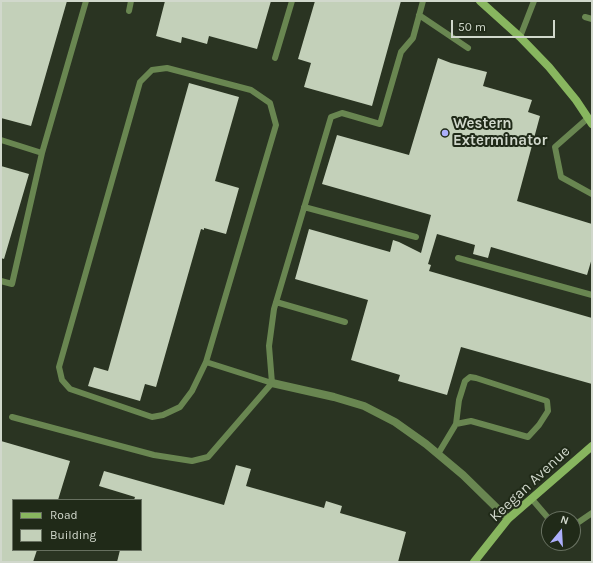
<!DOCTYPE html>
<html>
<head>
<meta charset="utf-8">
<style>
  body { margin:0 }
  #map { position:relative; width:593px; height:563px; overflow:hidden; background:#2a3422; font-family:Karla,sans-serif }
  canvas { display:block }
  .frame { position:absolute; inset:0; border:2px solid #d1d8cc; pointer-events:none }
  .legend { position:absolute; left:12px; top:499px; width:130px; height:52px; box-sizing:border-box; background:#202a18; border:1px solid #677060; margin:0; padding:5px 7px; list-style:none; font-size:12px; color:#d1d8cc }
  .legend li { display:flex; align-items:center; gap:8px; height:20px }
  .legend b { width:20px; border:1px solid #677060 }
  .north { position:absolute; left:541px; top:511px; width:40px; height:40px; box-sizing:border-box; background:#202a18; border:1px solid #677060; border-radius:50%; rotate:18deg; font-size:11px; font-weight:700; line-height:16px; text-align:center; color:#d1d8cc }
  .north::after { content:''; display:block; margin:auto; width:14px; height:18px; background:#acaffb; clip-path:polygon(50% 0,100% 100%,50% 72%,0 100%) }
  .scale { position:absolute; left:451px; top:20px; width:104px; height:18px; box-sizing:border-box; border:2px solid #d1d8cc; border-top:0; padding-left:5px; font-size:12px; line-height:14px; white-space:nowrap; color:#d1d8cc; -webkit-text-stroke:3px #202a18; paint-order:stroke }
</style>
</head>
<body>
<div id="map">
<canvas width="593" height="563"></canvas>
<div class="frame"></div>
<ul class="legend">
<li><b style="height:5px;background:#88b65f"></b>Road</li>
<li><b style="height:11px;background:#c3d0b9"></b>Building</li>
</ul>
<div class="north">N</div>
<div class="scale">50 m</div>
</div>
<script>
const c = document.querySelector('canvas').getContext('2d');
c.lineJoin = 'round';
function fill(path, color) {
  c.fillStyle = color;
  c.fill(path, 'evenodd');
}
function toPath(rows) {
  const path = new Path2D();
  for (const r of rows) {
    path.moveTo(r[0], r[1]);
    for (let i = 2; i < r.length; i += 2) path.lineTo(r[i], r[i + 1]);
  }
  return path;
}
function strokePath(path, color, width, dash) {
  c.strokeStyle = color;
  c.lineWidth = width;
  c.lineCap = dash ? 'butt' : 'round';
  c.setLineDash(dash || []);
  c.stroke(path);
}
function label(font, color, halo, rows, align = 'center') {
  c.font = font + ' Karla,sans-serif';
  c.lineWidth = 4;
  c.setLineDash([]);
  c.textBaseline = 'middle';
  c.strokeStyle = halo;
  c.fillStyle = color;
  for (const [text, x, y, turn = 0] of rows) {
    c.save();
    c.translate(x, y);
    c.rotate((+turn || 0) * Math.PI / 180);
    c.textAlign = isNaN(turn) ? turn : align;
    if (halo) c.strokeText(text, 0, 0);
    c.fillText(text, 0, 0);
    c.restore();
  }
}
fill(toPath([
  [1,1,67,1,31,126,1,118],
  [165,1,271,1,257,49,209,36,207,44,182,37,181,43,156,36],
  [315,1,401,1,372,106,304,87,311,63,298,59],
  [438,58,451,63,487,72,483,86,532,100,528,112,540,116,517,201,592,224,592,258,587,275,491,247,488,258,473,254,475,245,437,234,428,264,431,265,429,271,592,318,592,384,461,347,447,395,398,381,400,375,351,360,368,300,295,279,309,229,390,252,393,240,399,242,421,253,431,215,322,184,337,135,409,155],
  [189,83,239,97,215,181,239,188,226,234,204,228,204,230,201,229,156,387,145,384,140,401,88,386,94,367,108,371],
  [1,166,29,174,4,259,1,258],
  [1,441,70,461,58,500,13,500,13,550,37,550,33,562,1,562],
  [236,465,251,469,246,486,324,508,326,501,342,506,340,513,406,532,398,562,117,562,120,550,141,550,141,500,134,500,135,497,99,486,104,471,224,505]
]), '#c3d0b9');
strokePath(toPath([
  [129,11,131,1],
  [419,15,468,48],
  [585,17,592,19],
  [520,37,534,1],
  [275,58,292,1],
  [588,118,555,147,561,177,592,194],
  [1,140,42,153,86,1],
  [304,207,416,237],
  [458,258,592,295],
  [1,281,12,284,42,153],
  [276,302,345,322],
  [206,362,192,391,180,407,163,415,152,417,70,389,62,380,59,367,140,82,152,70,167,68,251,90,270,103,276,125,206,362,272,383],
  [12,417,154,455,192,461,208,457,272,383,269,346,274,309,331,117,342,113,380,124,401,52,413,38,423,1],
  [438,454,456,424,471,421,528,437,539,425,548,411,547,401,476,378,470,377,465,381,459,400,456,424],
  [531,498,549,519],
  [573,526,592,513]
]), '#698651', 6);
strokePath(toPath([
  [272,383,334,397,364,406,395,422,426,444,463,475,508,519]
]), '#698651', 8);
strokePath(toPath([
  [480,1,520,37,549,67,576,100,592,124],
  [474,562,508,519,592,446]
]), '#88b65f', 8);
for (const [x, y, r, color] of [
  [445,133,4,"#acaffb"]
]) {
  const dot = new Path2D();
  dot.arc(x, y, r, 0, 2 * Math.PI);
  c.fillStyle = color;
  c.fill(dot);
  strokePath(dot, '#202a18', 1.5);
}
label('bold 15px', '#d1d8cc', '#202a18', [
  ["Western",453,124],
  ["Exterminator",453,141]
], 'left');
label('15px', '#d1d8cc', '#202a18', [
  ["Keegan Avenue",530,484,-43]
]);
</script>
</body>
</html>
